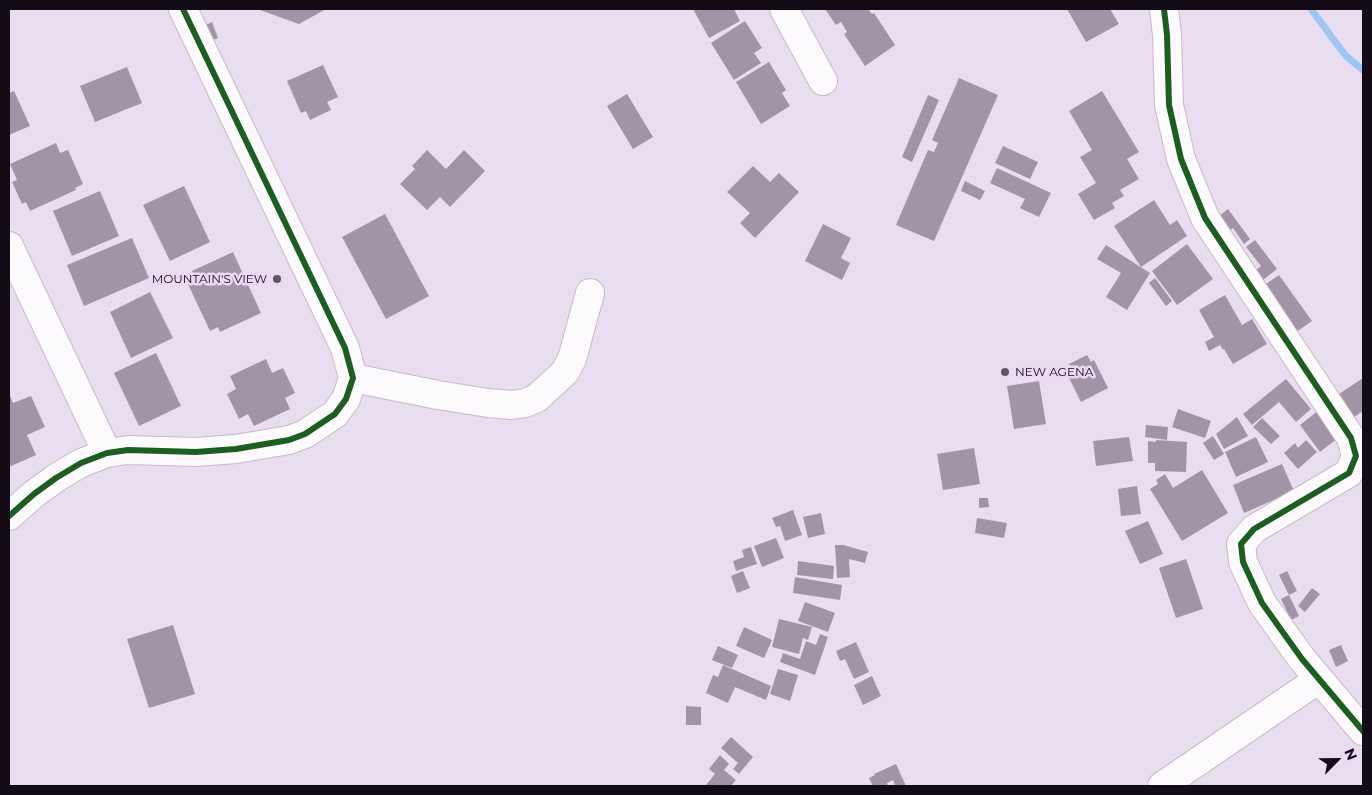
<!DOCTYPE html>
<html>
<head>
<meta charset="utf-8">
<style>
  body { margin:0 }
  #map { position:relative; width:1372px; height:795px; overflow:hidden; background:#e9deef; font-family:Montserrat,sans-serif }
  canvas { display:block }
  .frame { position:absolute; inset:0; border:10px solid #130c16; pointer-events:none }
  .north { position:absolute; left:1312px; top:735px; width:50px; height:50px; -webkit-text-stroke:4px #ecd7f6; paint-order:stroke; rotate:67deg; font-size:14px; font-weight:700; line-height:20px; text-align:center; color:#130c16 }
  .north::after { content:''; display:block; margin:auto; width:18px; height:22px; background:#130c16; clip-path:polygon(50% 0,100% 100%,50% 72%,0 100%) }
</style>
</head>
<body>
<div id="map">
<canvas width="1372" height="795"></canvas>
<div class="frame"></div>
<div class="north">N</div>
</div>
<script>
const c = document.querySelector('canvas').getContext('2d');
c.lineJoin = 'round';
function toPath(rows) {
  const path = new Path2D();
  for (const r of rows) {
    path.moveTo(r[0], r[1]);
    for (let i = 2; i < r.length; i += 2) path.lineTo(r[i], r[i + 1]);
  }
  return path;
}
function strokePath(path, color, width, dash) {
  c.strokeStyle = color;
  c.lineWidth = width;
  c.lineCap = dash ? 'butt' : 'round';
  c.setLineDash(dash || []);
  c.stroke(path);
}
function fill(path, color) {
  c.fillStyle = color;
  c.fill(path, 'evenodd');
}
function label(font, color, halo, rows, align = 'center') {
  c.font = font + ' Montserrat,sans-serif';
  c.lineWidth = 5;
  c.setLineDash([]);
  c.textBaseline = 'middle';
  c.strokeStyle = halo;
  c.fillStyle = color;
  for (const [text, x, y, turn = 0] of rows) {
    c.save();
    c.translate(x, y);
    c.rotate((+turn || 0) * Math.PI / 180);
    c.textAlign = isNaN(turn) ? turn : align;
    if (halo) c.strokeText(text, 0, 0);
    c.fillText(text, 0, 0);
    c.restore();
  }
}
strokePath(toPath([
  [1311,9,1345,55,1363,70]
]), '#9ec6f4', 7);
fill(toPath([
  [257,9,326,9,299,24],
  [693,9,734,9,740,21,709,38],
  [825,9,868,9,872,14,874,13,895,45,865,66,844,34,847,32,841,22,836,25],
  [1067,9,1110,9,1119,24,1086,42],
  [745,21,762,48,754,53,761,63,734,80,711,43],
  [212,22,218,38,210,41,204,26],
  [769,62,786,90,782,93,790,106,761,124,736,82],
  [323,65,338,97,327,102,331,110,310,120,306,111,301,113,287,81],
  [127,67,142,103,95,122,80,86],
  [959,78,998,95,934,241,896,225,928,150,934,152,938,143,932,140],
  [14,91,30,126,9,135,9,93],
  [1102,91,1139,152,1127,159,1139,179,1120,190,1124,196,1112,203,1115,208,1094,220,1078,194,1096,183,1080,157,1092,150,1069,111],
  [627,94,653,137,633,149,607,106],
  [928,95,939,100,912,162,902,157],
  [56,143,60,153,68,150,83,184,75,188,76,190,30,211,26,202,22,204,12,182,17,180,10,164],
  [1003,146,1038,162,1030,179,995,163],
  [427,150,446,169,464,150,485,171,450,207,440,197,427,210,400,184,415,169,412,166],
  [753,166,770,182,779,173,799,192,755,238,740,223,750,213,727,192],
  [997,168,1051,193,1039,217,1020,208,1025,199,990,183],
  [965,181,985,191,980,200,961,191],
  [184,186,210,242,170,261,143,205],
  [100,191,119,236,72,256,53,211],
  [1154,200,1170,225,1177,220,1187,236,1141,267,1114,226],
  [1228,209,1250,239,1244,244,1233,228,1226,233,1215,219],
  [385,214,429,296,386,319,342,237],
  [823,224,851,238,841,258,850,263,842,280,805,261],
  [132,238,149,278,84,306,67,265],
  [1255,240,1277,269,1258,284,1251,274,1261,266,1246,247],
  [1187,244,1213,279,1177,305,1152,271],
  [1106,245,1150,273,1127,310,1106,297,1121,273,1097,259],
  [233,252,261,313,220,332,218,327,210,331,186,280,194,277,192,271],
  [1279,275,1312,321,1289,337,1263,286],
  [1155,278,1172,301,1166,306,1149,283],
  [150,292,173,338,131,358,110,312],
  [1225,295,1242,325,1252,319,1267,344,1233,364,1224,349,1223,350,1220,345,1209,351,1205,342,1214,337,1199,310],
  [156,353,181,406,139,426,114,373],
  [1087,355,1091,362,1094,360,1108,388,1081,402,1067,374,1073,371,1069,364],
  [266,359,272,373,283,368,295,393,285,398,290,409,254,426,248,414,239,419,227,394,236,389,230,376],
  [1363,378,1363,411,1354,417,1339,394],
  [1286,379,1311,409,1296,422,1279,402,1252,425,1243,414],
  [1039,381,1046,424,1014,429,1007,386],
  [9,393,13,403,31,396,45,427,27,435,36,455,9,467],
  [1178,409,1211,421,1205,438,1172,427],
  [1319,410,1339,437,1320,452,1300,425],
  [1237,417,1248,436,1224,449,1216,434],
  [1262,418,1280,436,1271,444,1253,427],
  [1146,425,1168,427,1167,440,1145,437],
  [1213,436,1224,454,1214,460,1203,443],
  [1129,437,1133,461,1096,466,1093,441],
  [1256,437,1268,462,1236,477,1225,452],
  [1156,440,1187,442,1186,472,1155,471,1155,463,1148,463,1148,441,1156,442],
  [1306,440,1317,452,1298,469,1284,453,1295,443,1298,448],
  [974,448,980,484,943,490,937,454],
  [1282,464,1294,491,1244,513,1233,485],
  [1202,470,1228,513,1182,541,1150,489,1158,484,1156,480,1165,474,1173,488],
  [1137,486,1141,514,1121,516,1118,489],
  [979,498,988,498,989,507,979,508],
  [793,510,802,535,785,541,780,526,776,527,772,518],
  [821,513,825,534,808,538,803,517],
  [977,518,1007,523,1004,538,975,533],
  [1148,521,1163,554,1140,564,1125,531],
  [776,538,784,558,762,567,754,546],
  [835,545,843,545,868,552,865,563,849,559,850,577,837,578],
  [751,547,757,564,736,571,733,561,744,557,742,550],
  [1186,559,1203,609,1176,618,1159,568],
  [798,561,834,566,833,579,797,575],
  [743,571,750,588,737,593,731,576],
  [1287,571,1297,591,1289,595,1279,575],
  [795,577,842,585,840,600,793,593],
  [1312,588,1320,594,1305,612,1298,606],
  [1289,595,1299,616,1291,620,1281,599],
  [805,602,835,613,828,632,798,621],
  [779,619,812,627,808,640,803,638,799,654,772,647],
  [173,625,195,694,149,708,127,639],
  [744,627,772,640,764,658,736,646],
  [820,634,828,637,815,675,780,662,783,653,800,659,806,641,816,645],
  [856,642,869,672,854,679,845,659,840,661,836,651],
  [1341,645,1348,661,1336,667,1329,650],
  [718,646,738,655,732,668,712,660],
  [723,665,771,686,766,700,735,687,728,703,706,693,713,675,718,677],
  [778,669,798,675,790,701,770,694],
  [872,676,881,696,863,705,854,685],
  [686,706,701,707,701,725,686,725],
  [731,737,753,757,739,774,733,769,738,763,721,748],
  [720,755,729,764,724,770,736,780,731,786,708,786,706,785,715,774,709,769],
  [896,764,906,786,895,786,893,780,887,783,888,786,873,786,869,778,875,775,874,774]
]), '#a194a7');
const minor = toPath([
  [784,9,823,81],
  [1164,9,1167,35,1169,105,1181,159,1205,218,1351,438,1356,456,1349,473,1254,529,1241,544,1243,562,1262,603,1302,659,1363,731],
  [9,246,107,453],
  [353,378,438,395,488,403,512,405,525,403,537,398,565,372,572,359,590,293],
  [9,516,34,494,56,478,81,463,107,453,128,450,196,452,236,449,289,440,305,434,335,414,346,399,353,378,345,348,183,9],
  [1162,786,1319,679]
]);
strokePath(minor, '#c4bbc8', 30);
strokePath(minor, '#fcfafd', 28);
strokePath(toPath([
  [1164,9,1167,35,1169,105,1181,159,1205,218,1351,438,1356,456,1349,473,1254,529,1241,544,1243,562,1262,603,1302,659,1363,731],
  [9,516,34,494,56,478,81,463,107,453,128,450,196,452,236,449,289,440,305,434,335,414,346,399,353,378,345,348,183,9]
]), '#1b5e20', 6);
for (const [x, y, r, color] of [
  [277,279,5,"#5e5662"],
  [1005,372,5,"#5e5662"]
]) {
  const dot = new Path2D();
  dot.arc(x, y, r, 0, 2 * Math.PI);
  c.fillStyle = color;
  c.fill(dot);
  strokePath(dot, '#ecd7f6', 2);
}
label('12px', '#130c16', '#ecd7f6', [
  ["MOUNTAIN'S VIEW",267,279],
  ["NEW AGENA",1015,372,"left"]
], 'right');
</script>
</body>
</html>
